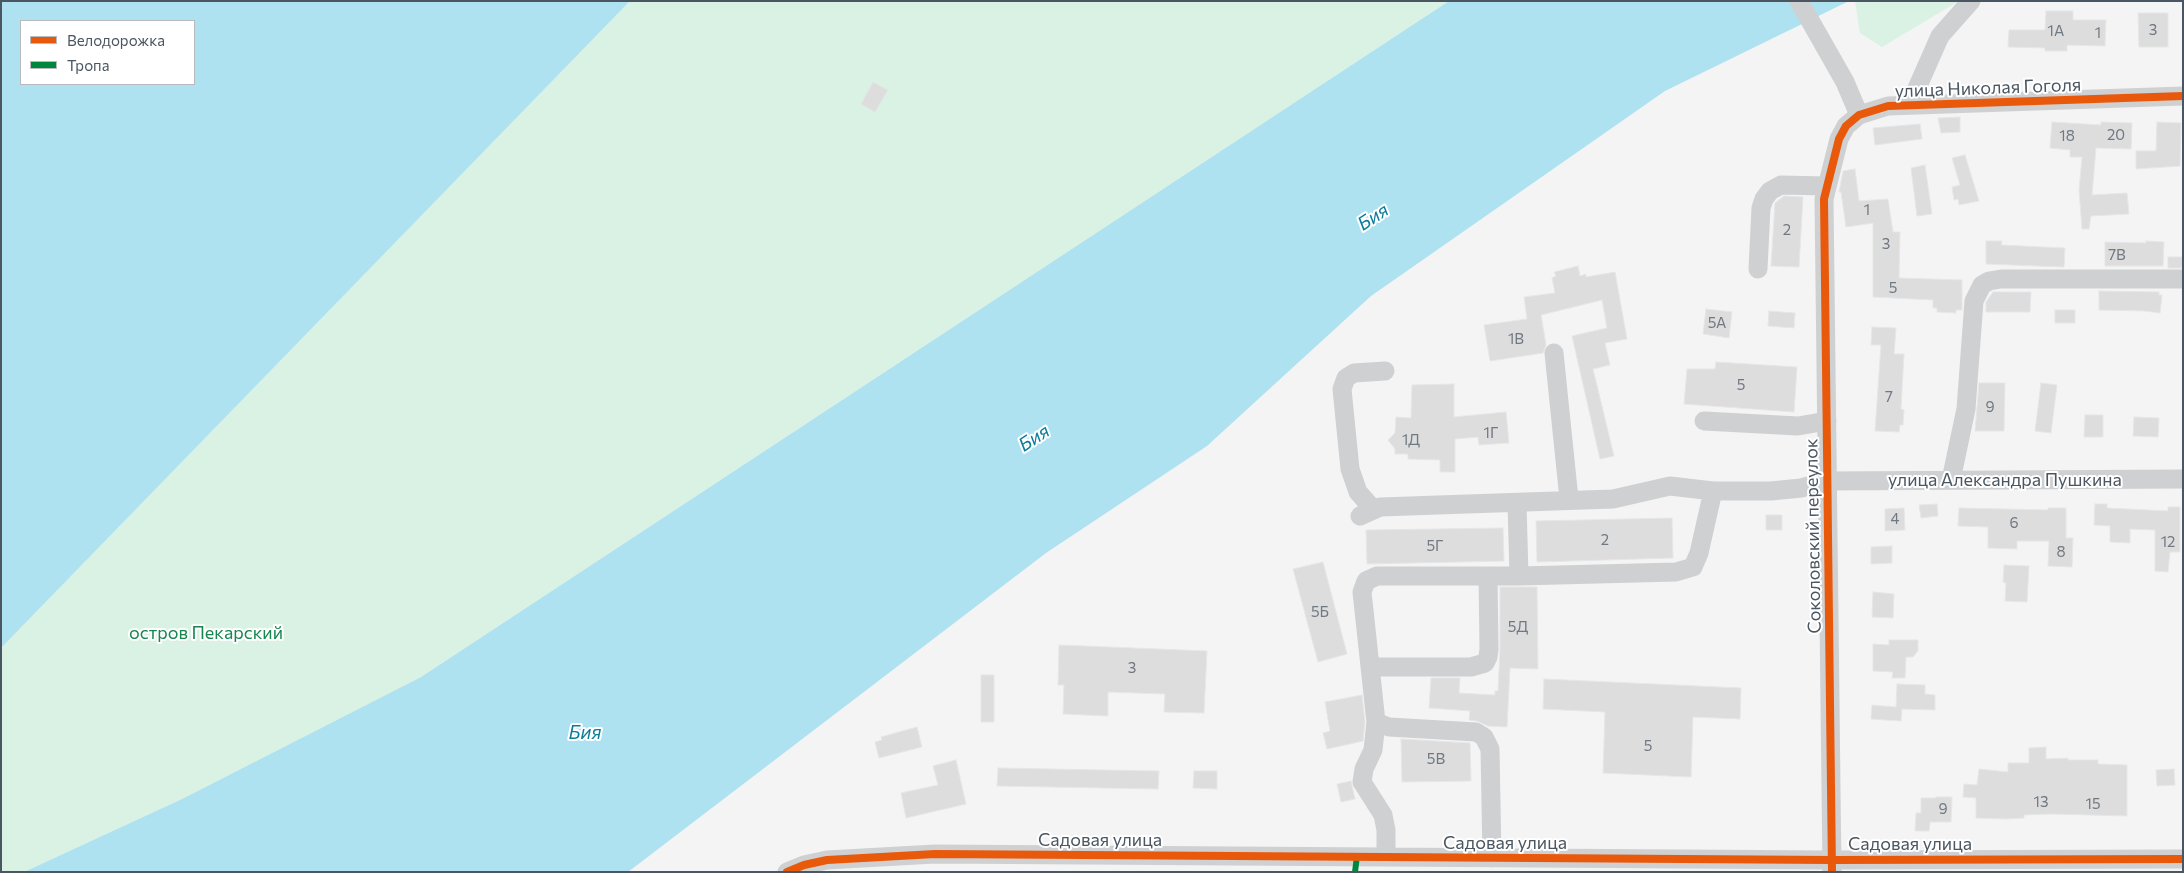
<!DOCTYPE html>
<html>
<head>
<meta charset="utf-8">
<style>
  body { margin:0 }
  #map { position:relative; width:2184px; height:873px; overflow:hidden; background:#f4f4f4; font-family:Commissioner,sans-serif }
  canvas { display:block }
  .frame { position:absolute; inset:0; border:2px solid #4a5661; pointer-events:none }
  .legend { position:absolute; left:20px; top:20px; width:175px; height:65px; box-sizing:border-box; background:#fff; border:1px solid #b7bbc0; margin:0; padding:6px 9px; list-style:none; font-size:15px; color:#4a5661 }
  .legend li { display:flex; align-items:center; gap:10px; height:25px }
  .legend b { width:25px; border:1px solid #b7bbc0 }
</style>
</head>
<body>
<div id="map">
<canvas width="2184" height="873"></canvas>
<div class="frame"></div>
<ul class="legend">
<li><b style="height:6px;background:#e8590c"></b>Велодорожка</li>
<li><b style="height:6px;background:#00873e"></b>Тропа</li>
</ul>
</div>
<script>
const c = document.querySelector('canvas').getContext('2d');
c.lineJoin = 'round';
function fill(path, color) {
  c.fillStyle = color;
  c.fill(path, 'evenodd');
}
function toPath(rows) {
  const path = new Path2D();
  for (const r of rows) {
    path.moveTo(r[0], r[1]);
    for (let i = 2; i < r.length; i += 2) path.lineTo(r[i], r[i + 1]);
  }
  return path;
}
function strokePath(path, color, width, dash) {
  c.strokeStyle = color;
  c.lineWidth = width;
  c.lineCap = dash ? 'butt' : 'round';
  c.setLineDash(dash || []);
  c.stroke(path);
}
function label(font, color, halo, rows, align = 'center') {
  c.font = font + ' Commissioner,sans-serif';
  c.lineWidth = 4;
  c.setLineDash([]);
  c.textBaseline = 'middle';
  c.strokeStyle = halo;
  c.fillStyle = color;
  for (const [text, x, y, turn = 0] of rows) {
    c.save();
    c.translate(x, y);
    c.rotate((+turn || 0) * Math.PI / 180);
    c.textAlign = isNaN(turn) ? turn : align;
    if (halo) c.strokeText(text, 0, 0);
    c.fillText(text, 0, 0);
    c.restore();
  }
}
fill(toPath([
  [630,1,1449,1,421,677,182,799,24,872,1,872,1,648],
  [1855,1,1959,1,1882,47,1860,33]
]), '#d9f2e3');
fill(toPath([
  [1,1,630,1,1,648],
  [21,21,194,21,194,84,21,84],
  [1449,1,1849,1,1665,91,1371,296,1207,446,1046,553,628,872,24,872,182,799,421,677]
]), '#aee2f0');
const building = toPath([
  [2046,11,2073,11,2073,20,2106,20,2105,46,2067,45,2067,51,2045,51,2045,48,2008,47,2009,30,2045,30,2046,11],
  [2138,13,2168,13,2168,47,2139,47,2138,13],
  [873,82,888,90,875,112,861,104,873,82],
  [1960,117,1960,132,1941,133,1938,118,1960,117],
  [2052,122,2101,125,2101,122,2132,123,2131,149,2096,148,2092,195,2127,193,2129,214,2091,216,2089,229,2082,229,2079,190,2082,157,2070,157,2070,150,2050,148,2052,122],
  [2157,122,2181,123,2180,166,2136,169,2136,151,2156,151,2157,122],
  [1920,124,1922,139,1875,145,1873,128,1920,124],
  [1965,155,1979,201,1959,205,1958,199,1954,200,1952,187,1960,185,1952,158,1965,155],
  [1925,165,1932,214,1917,216,1911,168,1925,165],
  [1855,169,1859,201,1888,199,1893,232,1900,232,1899,278,1962,280,1962,310,1956,310,1956,313,1937,312,1937,308,1933,308,1933,300,1873,297,1873,223,1846,227,1841,192,1839,192,1843,171,1855,169],
  [1784,196,1803,197,1799,267,1771,266,1775,203,1784,196],
  [1986,241,2002,241,2001,245,2065,248,2064,267,1986,264,1986,241],
  [2146,241,2164,242,2163,266,2105,266,2105,242,2146,243,2146,241],
  [2168,257,2183,257,2183,268,2168,268,2168,257],
  [1578,266,1580,276,1586,274,1586,277,1615,272,1627,339,1605,343,1610,365,1593,369,1614,456,1600,459,1572,336,1607,328,1602,300,1541,315,1546,345,1543,353,1490,361,1484,325,1527,319,1524,297,1555,293,1552,278,1556,276,1554,272,1578,266],
  [2099,291,2159,292,2159,295,2162,295,2160,313,2145,311,2099,310,2099,291],
  [1993,292,2031,292,2030,312,1986,312,1986,302,1993,292],
  [1706,309,1732,312,1729,338,1703,334,1706,309],
  [2055,310,2075,310,2075,323,2055,323,2055,310],
  [1769,311,1795,313,1794,328,1768,326,1769,311],
  [1872,327,1896,328,1894,354,1904,354,1901,409,1904,410,1903,425,1900,425,1899,432,1875,431,1881,345,1871,345,1872,327],
  [1716,362,1797,367,1794,412,1684,404,1687,369,1715,369,1716,362],
  [1979,383,2005,383,2004,431,1975,431,1979,383],
  [2041,383,2057,385,2051,433,2035,431,2041,383],
  [1454,384,1454,417,1506,412,1509,443,1479,445,1478,437,1455,439,1455,472,1440,472,1440,460,1408,459,1408,454,1395,454,1395,449,1388,440,1395,433,1396,417,1411,418,1412,385,1454,384],
  [2085,415,2103,415,2103,437,2084,437,2085,415],
  [2134,417,2159,418,2158,437,2133,436,2134,417],
  [1937,504,1938,516,1921,518,1919,505,1937,504],
  [2095,504,2107,504,2107,508,2168,511,2168,507,2180,507,2180,552,2170,552,2168,572,2155,571,2155,530,2130,529,2130,543,2110,542,2110,526,2094,525,2095,504],
  [1904,508,1905,530,1885,531,1885,509,1904,508],
  [1959,508,2048,510,2048,508,2066,508,2066,538,2073,538,2072,567,2048,566,2049,541,2017,541,2017,549,1988,548,1988,527,1958,526,1959,508],
  [1766,515,1782,515,1782,530,1766,530,1766,515],
  [1672,518,1673,558,1537,562,1536,521,1672,518],
  [1503,528,1504,561,1367,564,1366,530,1503,528],
  [1892,546,1892,563,1871,564,1871,547,1892,546],
  [1323,562,1347,654,1318,662,1293,569,1323,562],
  [2004,565,2029,566,2027,602,2005,601,2006,583,2003,582,2004,565],
  [1500,587,1537,587,1538,669,1510,668,1507,727,1488,726,1477,721,1469,720,1470,711,1429,708,1431,678,1460,678,1459,693,1495,695,1495,691,1498,691,1500,649,1500,587],
  [1873,592,1894,594,1893,618,1872,617,1873,592],
  [1889,640,1918,640,1918,651,1913,657,1906,657,1905,678,1892,678,1893,672,1873,671,1873,644,1889,645,1889,640],
  [1059,645,1207,651,1204,713,1164,712,1165,694,1108,692,1108,716,1063,714,1064,685,1058,685,1059,645],
  [981,675,994,675,994,722,981,722,981,675],
  [1544,679,1741,688,1740,719,1693,717,1691,777,1603,773,1605,712,1543,709,1544,679],
  [1897,684,1925,685,1925,694,1935,695,1935,710,1902,709,1901,721,1871,719,1872,705,1896,707,1897,684],
  [1362,695,1365,722,1363,741,1327,749,1323,733,1330,731,1325,702,1362,695],
  [917,727,922,747,879,758,875,742,882,740,881,737,917,727],
  [1401,739,1470,743,1471,781,1402,782,1401,739],
  [2046,747,2046,759,2068,758,2068,760,2098,760,2098,764,2127,765,2127,816,2052,814,2024,815,2024,818,2006,819,1976,818,1976,798,1963,797,1964,784,1977,785,1979,769,2008,772,2008,763,2029,763,2029,748,2046,747],
  [956,760,966,804,906,818,901,793,938,785,933,766,956,760],
  [998,768,1159,771,1158,789,997,786,998,768],
  [2174,769,2175,785,2157,786,2156,770,2174,769],
  [1194,771,1217,771,1217,789,1193,788,1194,771],
  [1351,781,1355,799,1341,802,1337,784,1351,781],
  [1936,797,1952,797,1951,822,1930,822,1929,831,1915,831,1916,813,1921,813,1921,798,1936,798,1936,797]
]);
fill(building, '#ddddde');
strokePath(building, '#e5e6e7', 1);
strokePath(toPath([
  [1799,1,1845,82,1859,115],
  [1910,104,1940,36,1971,1],
  [1758,269,1761,208,1764,199,1770,191,1781,185,1827,186],
  [1554,353,1569,499],
  [1704,421,1798,426,1827,421],
  [1951,480,1966,409,1974,301,1982,285,1989,281,2001,279,2183,279],
  [1373,509,1358,492,1350,469,1342,389,1346,378,1354,373,1385,371],
  [1360,516,1380,507,1613,499,1670,486,1713,491,1771,491,1801,488,1827,481,2183,479],
  [1519,576,1676,572,1693,567,1699,553,1713,491],
  [1370,667,1471,667,1485,663,1488,657,1489,649,1488,576],
  [1376,722,1373,750,1364,769,1362,782,1383,815,1386,830,1386,857],
  [1492,858,1490,749,1484,737,1476,732,1389,727,1376,722,1362,592,1366,581,1377,576,1519,576,1517,503],
  [1832,871,1824,199,1839,139,1846,126,1859,115,1888,106,2183,96],
  [787,872,804,865,827,860,935,854,1832,860,2183,859]
]), '#ced0d2', 19);
strokePath(toPath([
  [1355,872,1357,856]
]), '#00873e', 6, [12, 6]);
strokePath(toPath([
  [787,872,804,865,827,860,935,854,1832,860,2183,859],
  [1832,872,1824,199,1839,139,1846,126,1859,115,1888,106,2183,96]
]), '#e8590c', 8);
label('15px', '#707881', null, [
  ["3",2153,30],
  ["1А",2056,31],
  ["1",2098,33],
  ["20",2116,135],
  ["18",2067,136],
  ["1",1867,210],
  ["2",1787,230],
  ["3",1886,244],
  ["7В",2117,255],
  ["5",1893,288],
  ["5А",1717,323],
  ["1В",1516,339],
  ["5",1741,385],
  ["7",1889,397],
  ["9",1990,407],
  ["1Г",1491,433],
  ["1Д",1411,440],
  ["4",1895,519],
  ["6",2014,523],
  ["2",1605,540],
  ["12",2168,542],
  ["5Г",1435,546],
  ["8",2061,552],
  ["5Б",1320,612],
  ["5Д",1518,627],
  ["3",1132,668],
  ["5",1648,746],
  ["5В",1436,759],
  ["13",2041,802],
  ["15",2093,804],
  ["9",1943,809]
]);
label('18px', '#4a5661', '#fff', [
  ["улица Николая Гоголя",1988,88,-2],
  ["улица Александра Пушкина",2005,480],
  ["Соколовский переулок",1813,536,-91],
  ["Садовая улица",1100,840],
  ["Садовая улица",1505,843],
  ["Садовая улица",1910,844]
]);
label('18px', '#17864f', '#fff', [
  ["остров Пекарский",206,633]
]);
label('italic 19px', '#0c7c9b', '#fff', [
  ["Бия",1373,217,-33],
  ["Бия",1034,438,-33],
  ["Бия",585,733]
]);
</script>
</body>
</html>
